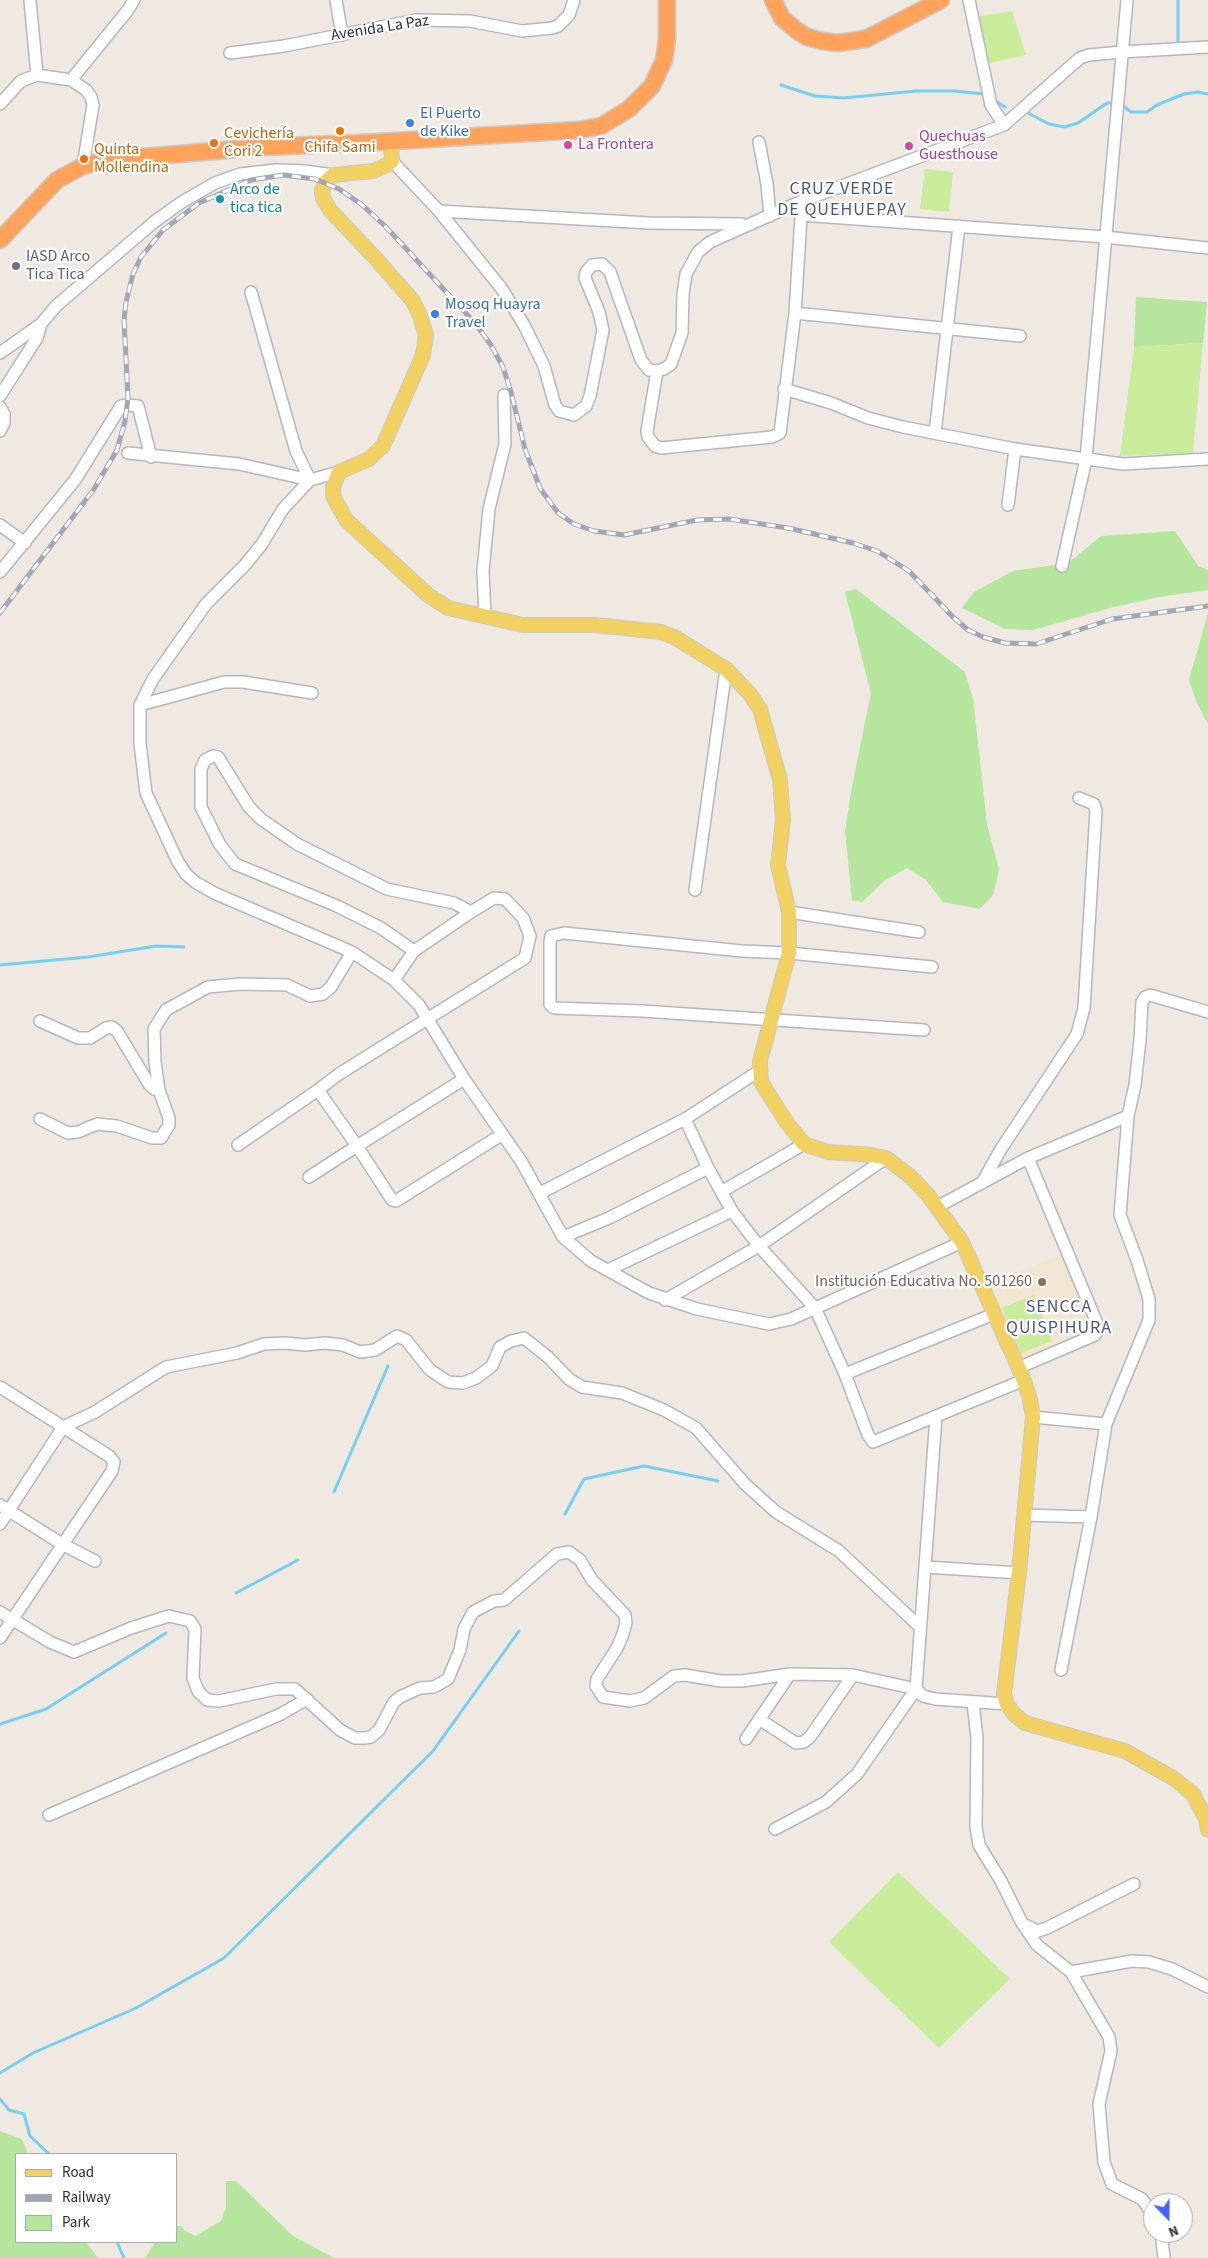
<!DOCTYPE html>
<html>
<head>
<meta charset="utf-8">
<style>
  body { margin:0 }
  #map { position:relative; width:1208px; height:2258px; overflow:hidden; background:#efe9e1; font-family:"Source Sans 3",sans-serif }
  canvas { display:block }
  .legend { position:absolute; left:15px; top:2153px; width:162px; height:90px; box-sizing:border-box; background:#fff; border:1px solid #ababab; margin:0; padding:6px 9px; list-style:none; font-size:15px; color:#2e2e2e }
  .legend li { display:flex; align-items:center; gap:10px; height:25px }
  .legend b { width:25px; border:1px solid #ababab }
  .north { position:absolute; left:1143px; top:2193px; width:50px; height:50px; box-sizing:border-box; background:#fff; border:1px solid #ababab; border-radius:50%; rotate:158deg; font-size:14px; font-weight:700; line-height:20px; text-align:center; color:#2e2e2e }
  .north::after { content:''; display:block; margin:auto; width:18px; height:22px; background:#4264fb; clip-path:polygon(50% 0,100% 100%,50% 72%,0 100%) }
</style>
</head>
<body>
<div id="map">
<canvas width="1208" height="2258"></canvas>
<ul class="legend">
<li><b style="height:6px;background:#f2d163"></b>Road</li>
<li><b style="height:6px;background:#a3a6b8"></b>Railway</li>
<li><b style="height:14px;background:#b6e59e"></b>Park</li>
</ul>
<div class="north">N</div>
</div>
<script>
const c = document.querySelector('canvas').getContext('2d');
c.lineJoin = 'round';
function fill(path, color) {
  c.fillStyle = color;
  c.fill(path, 'evenodd');
}
function toPath(rows) {
  const path = new Path2D();
  for (const r of rows) {
    path.moveTo(r[0], r[1]);
    for (let i = 2; i < r.length; i += 2) path.lineTo(r[i], r[i + 1]);
  }
  return path;
}
function strokePath(path, color, width, dash) {
  c.strokeStyle = color;
  c.lineWidth = width;
  c.lineCap = dash ? 'butt' : 'round';
  c.setLineDash(dash || []);
  c.stroke(path);
}
function label(font, color, halo, rows, align = 'center') {
  c.font = font + ' "Source Sans 3",sans-serif';
  c.lineWidth = 4.5;
  c.setLineDash([]);
  c.textBaseline = 'middle';
  c.strokeStyle = halo;
  c.fillStyle = color;
  for (const [text, x, y, turn = 0] of rows) {
    c.save();
    c.translate(x, y);
    c.rotate((+turn || 0) * Math.PI / 180);
    c.textAlign = isNaN(turn) ? turn : align;
    if (halo) c.strokeText(text, 0, 0);
    c.fillText(text, 0, 0);
    c.restore();
  }
}
fill(toPath([
  [1063,1254,1092,1331,1016,1361,981,1286]
]), '#f0e6d1');
fill(toPath([
  [1136,297,1207,302,1203,343,1134,347],
  [1175,531,1198,566,1208,570,1208,590,1159,597,1110,608,1033,630,1005,629,962,608,974,592,1013,571,1068,563,1101,536],
  [856,589,965,672,973,698,987,824,999,869,993,895,980,909,943,902,926,880,907,868,884,881,862,902,852,900,845,831,852,786,871,693,845,592],
  [1208,613,1208,724,1197,703,1189,680],
  [0,2131,22,2139,28,2154,16,2154,16,2242,86,2242,98,2258,0,2258],
  [226,2181,236,2181,293,2236,334,2258,145,2258,155,2242,176,2242,176,2226,181,2226,184,2230,195,2236,221,2221,226,2207]
]), '#b6e59e');
fill(toPath([
  [1012,11,1026,55,990,63,975,17],
  [925,169,953,172,949,212,920,209],
  [1203,343,1193,453,1120,456,1134,347],
  [1034,1295,1052,1341,1021,1353,1002,1308],
  [898,1872,1010,1979,939,2048,829,1942]
]), '#c9ec9a');
strokePath(toPath([
  [1178,41,1178,0],
  [781,85,815,96,844,98,916,91,954,91,984,94],
  [997,102,1005,107],
  [1121,104,1131,112,1147,112,1157,105,1184,94,1198,92,1208,94],
  [1028,113,1049,124,1065,127,1078,123,1107,103,1115,103],
  [0,965,88,957,156,946,184,947],
  [334,1492,388,1366],
  [565,1514,584,1479,644,1466,718,1481],
  [236,1593,298,1560],
  [0,1724,46,1709,166,1633],
  [0,2073,33,2053,136,2008,224,1958,433,1751,519,1631],
  [0,2099,9,2110,24,2114,30,2136,49,2154],
  [117,2242,124,2258]
]), '#75cff0', 3);
const minor = toPath([
  [30,0,37,75],
  [336,0,342,35],
  [969,0,991,105,1004,125],
  [230,53,284,46,416,20,470,21,522,31,552,28,558,26,569,15,574,0],
  [71,80,128,10,134,0],
  [0,104,21,81,37,75,71,80,86,90,91,97,93,105,83,166],
  [759,142,767,184,770,216],
  [392,161,439,211,502,289,524,325,544,366,555,405,559,411,574,415,586,406,590,396,603,330,599,312,585,278,586,272,592,265,602,264,610,272,641,360,649,370,657,371,664,369,671,364,682,333,683,294,686,274,698,252,710,242,802,201,1004,125,1080,58,1089,55,1122,52,1208,47],
  [439,211,649,223,742,224],
  [801,215,1105,237,1208,248],
  [251,292,296,451,310,480],
  [795,313,1020,336],
  [0,353,41,324,56,306,154,222,182,202,215,183,240,174,276,170,305,171,333,175],
  [657,371,647,431,648,437,655,446,661,448,772,437,780,433,795,313,802,201],
  [784,389,831,403,868,418,903,427,1015,449,1123,464,1208,459],
  [0,396,37,338,41,324],
  [0,407,4,414,4,423,0,431],
  [935,433,959,226],
  [128,453,239,464,310,480,339,472],
  [310,480,283,509,262,544,245,565,206,604,153,679,140,705,140,744,146,793,178,862,186,874,195,882,214,893,352,952,394,980,419,1005,464,1079,521,1161,563,1237,591,1261,649,1293,697,1309,769,1324,791,1319,962,1242],
  [1008,505,1015,449],
  [0,525,25,543],
  [1062,566,1086,459,1127,0],
  [0,572,75,480,121,406,127,405,138,406,151,457],
  [485,617,483,571,489,509,505,444,504,395],
  [140,705,224,682,243,682,312,693],
  [695,890,726,669],
  [789,912,919,932],
  [414,951,381,928,337,906,235,864,220,845,201,807,201,769,205,760,213,756,218,757,249,807,261,819,297,844,387,889,454,903,471,912],
  [394,980,414,951,471,912,494,898,505,899,523,918,530,936,525,958,339,1074,318,1090,357,1146,464,1079],
  [40,1021,78,1038,90,1038,106,1028,112,1027,117,1031,149,1084,154,1089,159,1090],
  [924,1030,642,1011,554,1008,550,1005,550,942,551,936,564,933,742,951,789,953,932,967],
  [40,1119,68,1133,78,1132,97,1124,117,1126,152,1138,161,1138,169,1125,169,1118,159,1090,155,1062,154,1029,166,1010,208,987,240,984,287,985,310,996,323,994,331,987,352,952],
  [685,1119,759,1071],
  [238,1145,318,1090],
  [309,1177,357,1146,392,1200,396,1201,501,1135],
  [982,1183,1001,1149,1077,1034,1084,1008,1096,811,1094,804,1079,798],
  [721,1192,804,1144],
  [540,1193,685,1119,708,1168,732,1211,759,1246,815,1308,845,1374,868,1435,873,1442,1024,1380],
  [937,1207,1028,1158,1128,1116],
  [563,1237,609,1218,708,1168],
  [608,1270,732,1211],
  [665,1300,759,1246,886,1158],
  [1018,1368,1095,1335,1099,1328,1028,1158],
  [845,1374,994,1314],
  [0,1387,109,1456,114,1462,112,1471,0,1638],
  [1033,1417,1106,1424],
  [0,1505,62,1544,95,1561],
  [1024,1515,1091,1517],
  [0,1524,63,1427,95,1412,166,1367,237,1353,264,1344,285,1343,305,1345,325,1343,343,1345,360,1352,375,1350,397,1336,406,1340,430,1370,448,1382,463,1383,476,1378,492,1366,500,1347,511,1341,524,1338,548,1357,569,1379,582,1387,622,1393,664,1410,696,1428,745,1484,776,1512,839,1551,920,1627],
  [926,1567,1019,1573],
  [0,1612,50,1642,74,1652,131,1628,169,1616,190,1621,195,1629,193,1678,198,1691,207,1700,219,1701,276,1689,295,1689,340,1730,355,1738,365,1738,371,1737,379,1730,394,1702,400,1697,420,1688,434,1687,448,1679,460,1650,464,1629,473,1612,494,1601,504,1600,557,1554,569,1552,580,1560,592,1580,625,1615,626,1623,623,1634,617,1648,597,1679,596,1686,603,1697,630,1701,644,1698,674,1676,685,1675,721,1681,742,1681,790,1674,853,1675,916,1689,923,1696,935,1699,1007,1704],
  [1061,1670,1091,1517,1106,1424,1149,1320,1149,1299,1137,1260,1120,1215,1128,1116,1135,1085,1140,1040,1142,1002,1145,997,1150,995,1208,1012],
  [973,1703,977,1738,976,1827,979,1845,1001,1881,1022,1923,1037,1945,1071,1972,1109,2037,1111,2051,1099,2104,1104,2162,1112,2184,1142,2199,1153,2215],
  [759,1719,796,1743,804,1742,810,1737,853,1675],
  [746,1739,790,1674],
  [49,1815,281,1714,307,1699],
  [775,1829,826,1802,857,1774,916,1689,936,1417],
  [1023,1924,1038,1931,1047,1928,1134,1884],
  [1071,1972,1132,1961,1149,1962,1172,1969,1208,1987],
  [1161,2233,1164,2258]
]);
const major = toPath([
  [391,141,392,161,387,165,373,171,333,175,325,183,322,190,323,198,330,210,378,261,413,301,420,316,426,335,423,355,383,446,369,459,339,472,333,487,333,495,336,502,347,521,428,595,448,608,523,625,595,625,661,632,676,638,726,669,750,694,760,709,780,780,783,820,778,865,789,912,789,953,760,1061,761,1082,787,1123,804,1144,828,1152,872,1155,886,1158,910,1176,928,1195,962,1242,1024,1380,1030,1400,1033,1417,1019,1573,1004,1694,1007,1704,1014,1714,1025,1723,1125,1751,1173,1778,1193,1794,1206,1819,1208,1830]
]);
const highway = toPath([
  [773,0,782,18,796,30,807,37,822,41,838,43,866,39,941,0],
  [0,240,57,180,83,166,107,160,262,147,362,143,579,130,601,126,629,109,652,86,664,60,667,39,667,0]
]);
strokePath(minor, '#b4b7c1', 14);
strokePath(major, '#c9c9c9', 16);
strokePath(highway, '#c9c9c9', 19);
strokePath(minor, '#fff', 11);
strokePath(major, '#f2d163', 14);
strokePath(highway, '#ffa35c', 16);
const rail = toPath([
  [0,613,94,489,117,450,125,421,128,398,124,320,126,302,133,274,141,257,163,230,199,203,251,180,283,175,315,179,339,189,361,204,385,226,474,322,491,345,503,367,511,392,525,449,540,488,558,513,574,524,594,531,624,535,697,520,729,519,788,528,853,543,877,551,909,571,953,617,968,630,983,637,1005,643,1036,644,1112,619,1208,606]
]);
strokePath(rail, '#a3a6b8', 5);
strokePath(rail, '#fff', 3, [9]);
for (const [x, y, r, color] of [
  [410,123,5,"#3f7fe0"],
  [340,131,5,"#e8710a"],
  [214,143,5,"#e8710a"],
  [568,145,5,"#d1479c"],
  [909,146,5,"#d1479c"],
  [84,159,5,"#e8710a"],
  [220,199,5,"#0f9aa8"],
  [16,266,5,"#6b7280"],
  [435,314,5,"#3f7fe0"],
  [1042,1282,5,"#8d6e63"]
]) {
  const dot = new Path2D();
  dot.arc(x, y, r, 0, 2 * Math.PI);
  c.fillStyle = color;
  c.fill(dot);
  strokePath(dot, '#fff', 2);
}
label('16px', '#2e2e2e', '#fff', [
  ["Avenida La Paz",380,29,-9]
]);
label('16px', '#366cbe', '#fff', [
  ["El Puerto",420,114],
  ["de Kike",420,132],
  ["Mosoq Huayra",445,305],
  ["Travel",445,323]
], 'left');
label('16px', '#c56008', '#fff', [
  ["Cevichería",224,134],
  ["Cori 2",224,152],
  ["Chifa Sami",340,148,"center"],
  ["Quinta",94,150],
  ["Mollendina",94,168]
], 'left');
label('16px', '#b23c85', '#fff', [
  ["Quechuas",919,137],
  ["Guesthouse",919,155],
  ["La Frontera",578,145]
], 'left');
label('16px', '#0d838f', '#fff', [
  ["Arco de",230,190],
  ["tica tica",230,208]
], 'left');
label('16px', '#5b616d', '#fff', [
  ["IASD Arco",26,257],
  ["Tica Tica",26,275]
], 'left');
label('16px', '#785e54', '#fff', [
  ["Institución Educativa No. 501260",1032,1282]
], 'right');
c.letterSpacing = '1px';
label('18px', '#4d5680', '#fff', [
  ["CRUZ VERDE",842,190],
  ["DE QUEHUEPAY",842,211],
  ["SENCCA",1059,1308],
  ["QUISPIHURA",1059,1329]
]);
c.letterSpacing = '0px';
</script>
</body>
</html>
